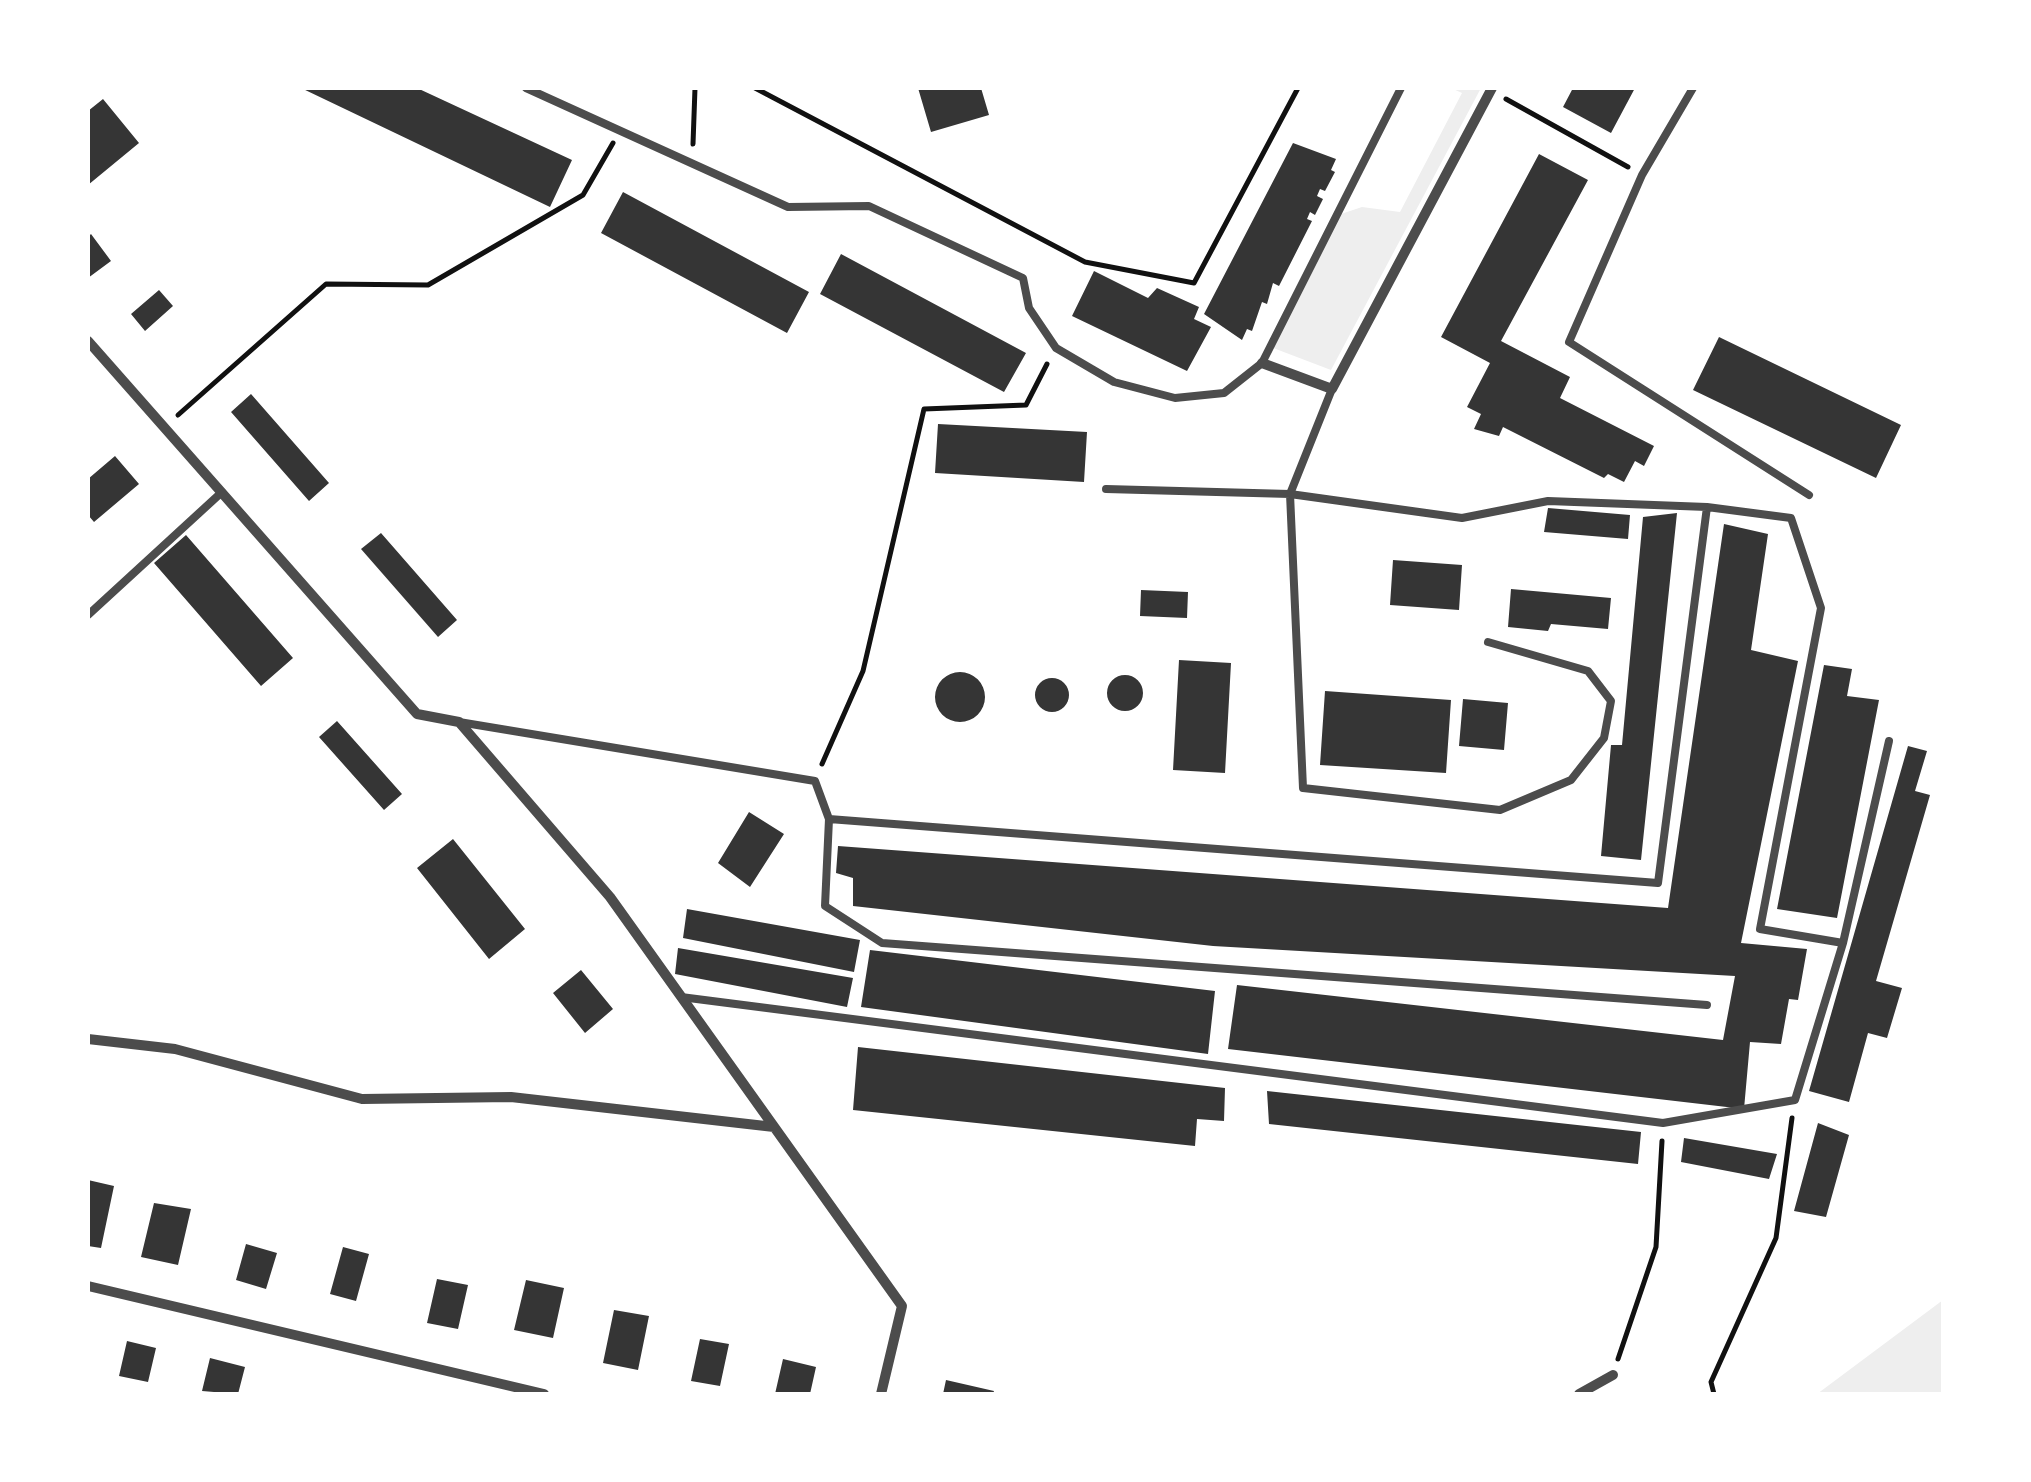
<!DOCTYPE html>
<html>
<head>
<meta charset="utf-8">
<style>
  body { margin:0 }
  #map { position:relative; width:2031px; height:1482px; overflow:hidden; background:#fff; font-family:Georgia,serif }
  canvas { display:block }
  .frame { position:absolute; inset:0; border:90px solid #fff; pointer-events:none }
</style>
</head>
<body>
<div id="map">
<canvas width="2031" height="1482"></canvas>
<div class="frame"></div>
</div>
<script>
const c = document.querySelector('canvas').getContext('2d');
c.lineJoin = 'round';
function fill(path, color) {
  c.fillStyle = color;
  c.fill(path, 'evenodd');
}
function toPath(rows) {
  const path = new Path2D();
  for (const r of rows) {
    if (r.length === 3) {
      path.moveTo(r[0] + r[2], r[1]);
      path.arc(r[0], r[1], r[2], 0, 2 * Math.PI);
      continue;
    }
    path.moveTo(r[0], r[1]);
    for (let i = 2; i < r.length; i += 2) path.lineTo(r[i], r[i + 1]);
  }
  return path;
}
function strokePath(path, color, width, dash) {
  c.strokeStyle = color;
  c.lineWidth = width;
  c.lineCap = dash ? 'butt' : 'round';
  c.setLineDash(dash || []);
  c.stroke(path);
}
fill(toPath([
  [1451,88,1481,88,1331,370,1268,346,1341,214,1362,207,1400,212,1462,93],
  [1943,1300,1943,1394,1817,1394]
]), '#eee');
fill(toPath([
  [301,88,417,88,572,160,550,207],
  [918,88,981,88,989,115,931,132],
  [1573,88,1635,88,1611,133,1563,107],
  [103,99,139,143,88,185,88,111],
  [1293,143,1336,159,1331,170,1335,172,1325,191,1320,189,1317,196,1323,199,1315,215,1310,212,1307,219,1312,221,1279,286,1273,283,1267,304,1262,302,1252,331,1247,329,1242,340,1204,314],
  [1539,154,1588,180,1501,341,1570,377,1560,398,1654,446,1644,466,1635,461,1624,482,1608,474,1604,478,1503,427,1499,436,1474,429,1481,414,1467,407,1490,363,1441,337],
  [623,192,809,292,787,333,601,233],
  [91,234,111,261,88,278,88,237],
  [841,254,1026,353,1004,392,820,294],
  [1094,271,1148,298,1157,288,1199,307,1194,319,1211,327,1187,371,1072,316],
  [159,290,173,306,145,331,131,314],
  [1719,337,1901,425,1876,478,1693,390],
  [251,394,329,483,309,501,231,412],
  [938,424,1087,432,1084,482,935,473],
  [115,456,139,484,94,522,88,515,88,479],
  [1548,508,1630,515,1628,539,1544,532],
  [1677,513,1641,860,1601,856,1611,745,1622,745,1643,517],
  [1724,524,1768,534,1751,650,1798,661,1741,943,1807,949,1798,1000,1789,999,1781,1044,1750,1042,1744,1109,1228,1049,1237,985,1723,1040,1735,976,1213,946,853,906,853,878,836,873,838,846,1668,908],
  [381,533,457,620,438,637,361,549],
  [186,535,293,658,261,686,154,563],
  [1393,560,1462,565,1459,610,1390,605],
  [1511,589,1611,598,1608,629,1551,624,1548,631,1508,627],
  [1141,590,1188,592,1187,618,1140,616],
  [1179,660,1231,663,1225,773,1173,770],
  [1824,665,1852,669,1847,696,1879,700,1837,918,1777,909],
  [960,697,25],
  [1125,693,18],
  [1052,695,17],
  [1325,691,1451,700,1446,773,1320,765],
  [1463,699,1508,703,1504,750,1459,746],
  [337,721,402,794,384,810,319,737],
  [1908,746,1927,751,1915,791,1930,795,1876,981,1902,988,1887,1038,1868,1033,1849,1102,1809,1091],
  [749,812,784,834,750,887,718,863],
  [453,839,525,929,489,959,417,868],
  [687,909,860,940,854,972,683,938],
  [678,948,853,978,847,1007,675,974],
  [870,950,1215,991,1208,1054,861,1007],
  [581,970,613,1009,585,1033,553,993],
  [858,1047,1225,1088,1224,1121,1197,1119,1195,1146,853,1110],
  [1267,1091,1641,1132,1638,1164,1269,1124],
  [1818,1123,1849,1135,1826,1217,1794,1211],
  [1684,1138,1777,1154,1769,1179,1681,1162],
  [88,1180,114,1186,101,1248,88,1246],
  [154,1203,191,1209,178,1265,141,1257],
  [246,1244,277,1253,266,1289,236,1280],
  [343,1247,369,1254,356,1301,330,1294],
  [437,1279,468,1285,458,1329,427,1323],
  [526,1280,564,1288,553,1338,514,1330],
  [614,1310,649,1316,638,1370,603,1363],
  [700,1339,729,1344,720,1386,691,1381],
  [127,1341,156,1348,148,1382,119,1376],
  [210,1358,245,1367,238,1394,202,1391],
  [783,1359,816,1367,810,1394,775,1394],
  [946,1380,994,1391,993,1394,943,1394]
]), '#353535');
strokePath(toPath([
  [755,88,1085,262,1194,283,1298,88],
  [1506,99,1628,167],
  [693,144,695,88],
  [178,415,326,284,428,285,583,195,613,143],
  [822,764,863,671,924,409,1026,405,1047,364],
  [1618,1359,1656,1247,1662,1141],
  [1714,1394,1711,1382,1776,1238,1792,1118]
]), '#111', 5);
strokePath(toPath([
  [526,88,788,207,869,206,1023,278,1029,308,1056,348,1114,382,1175,398,1224,393,1262,363,1401,88],
  [1693,88,1642,175,1569,342,1809,495],
  [1332,389,1290,494,1303,788,1500,810,1571,780,1604,738,1611,701,1588,671,1488,642],
  [1707,507,1791,518,1821,608,1760,929,1843,943],
  [88,615,222,492],
  [459,722,815,781,829,819,1658,883,1707,507,1548,501,1462,518,1290,494,1106,489],
  [829,819,825,906,882,943,1707,1005],
  [681,997,1663,1123,1795,1100,1843,943,1889,741]
]), '#4c4c4c', 8);
strokePath(toPath([
  [88,341,417,714,459,722,610,897,902,1306,881,1394],
  [1262,363,1332,389,1492,88],
  [88,1039,175,1049,362,1099,511,1097,774,1127],
  [88,1286,544,1394],
  [1579,1394,1613,1375]
]), '#4c4c4c', 10);
</script>
</body>
</html>
